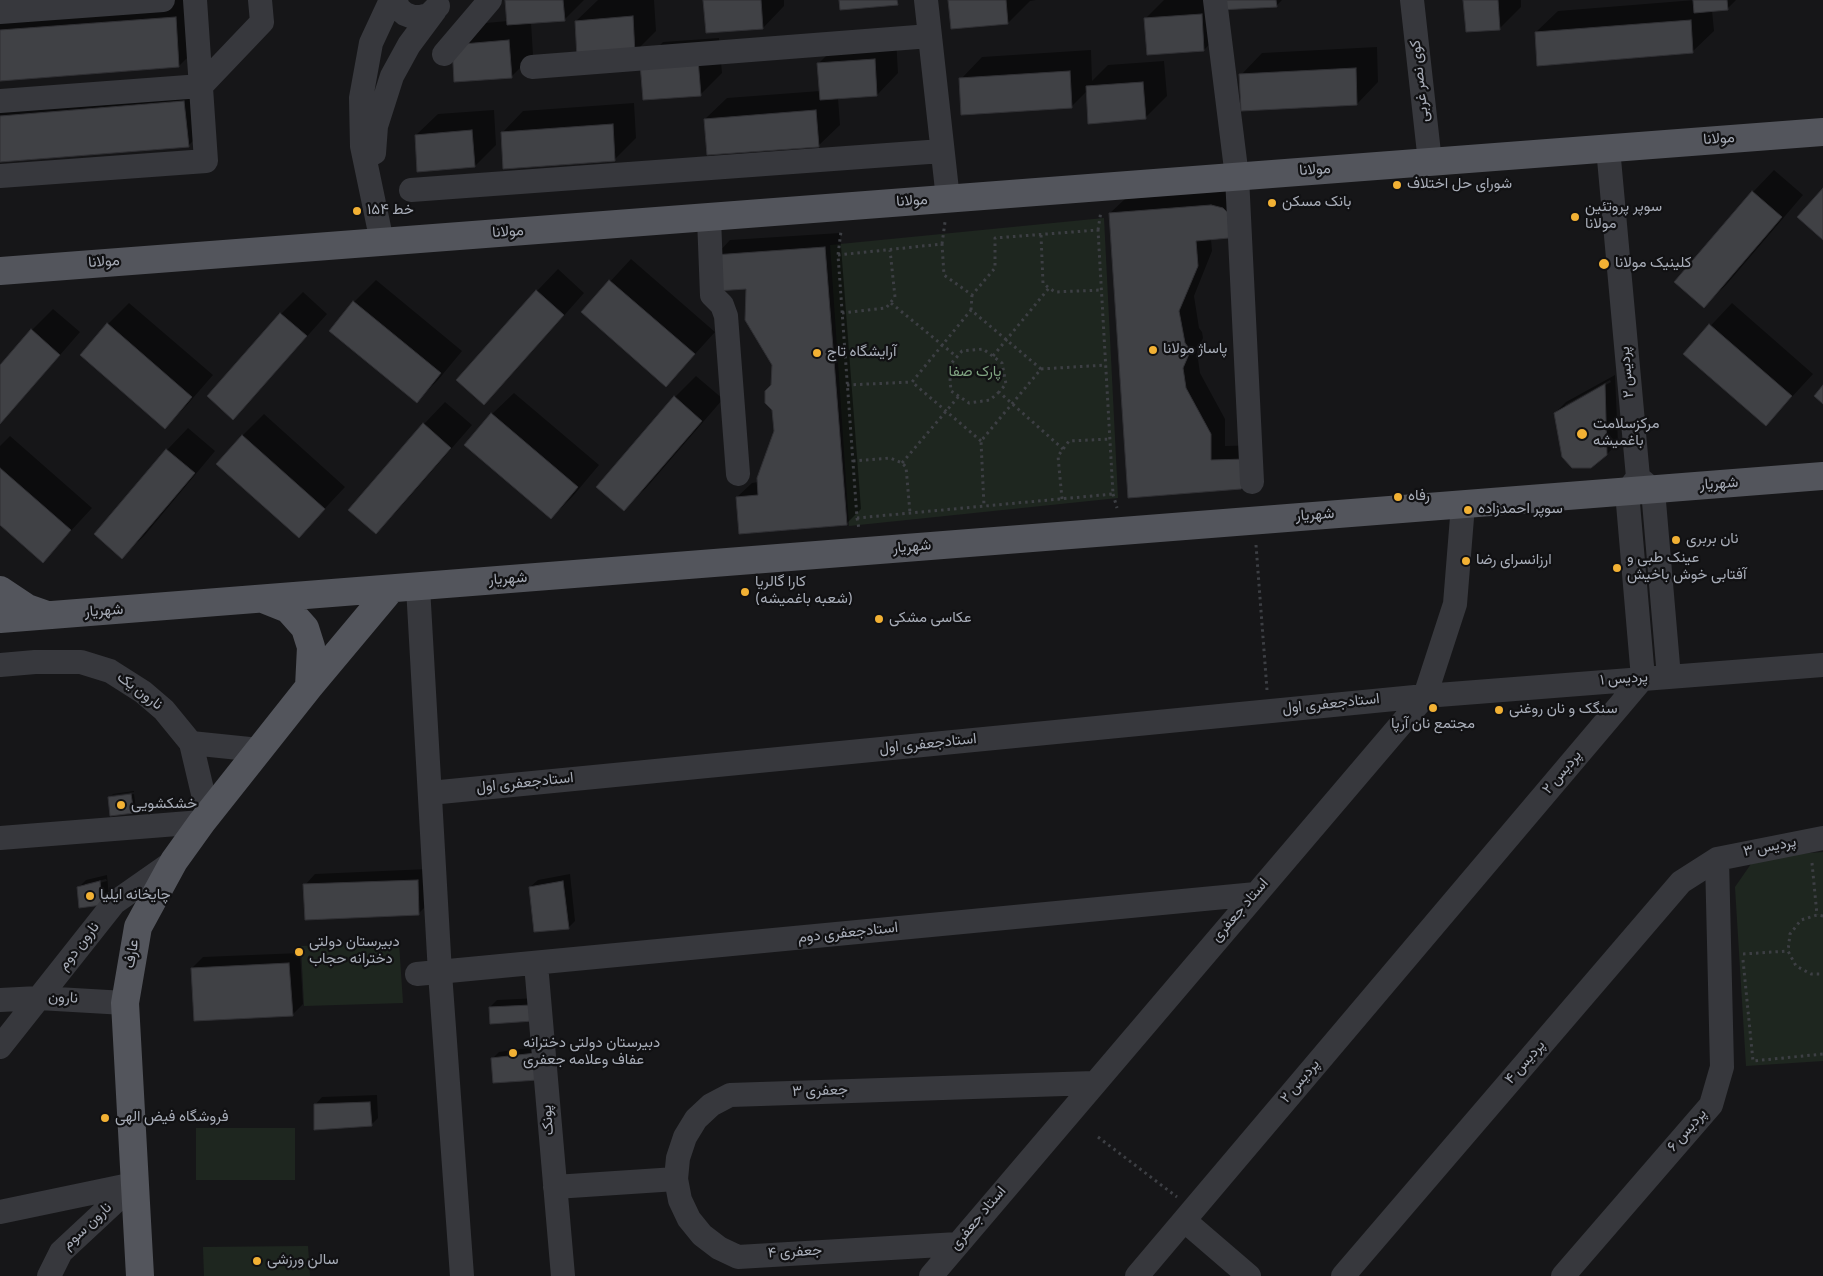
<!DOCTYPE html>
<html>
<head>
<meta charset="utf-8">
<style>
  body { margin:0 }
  canvas { display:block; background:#161618 }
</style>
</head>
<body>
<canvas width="1823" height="1276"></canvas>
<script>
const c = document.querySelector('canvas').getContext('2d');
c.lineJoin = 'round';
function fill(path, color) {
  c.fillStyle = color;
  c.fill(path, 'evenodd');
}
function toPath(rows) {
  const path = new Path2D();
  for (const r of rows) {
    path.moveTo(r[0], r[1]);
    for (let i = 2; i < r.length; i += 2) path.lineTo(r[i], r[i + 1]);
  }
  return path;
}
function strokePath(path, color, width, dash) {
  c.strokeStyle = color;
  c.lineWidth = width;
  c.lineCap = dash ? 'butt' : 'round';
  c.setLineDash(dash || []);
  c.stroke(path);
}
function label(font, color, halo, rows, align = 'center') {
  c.font = font + ' Overpass,Vazirmatn,sans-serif';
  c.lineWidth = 4.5;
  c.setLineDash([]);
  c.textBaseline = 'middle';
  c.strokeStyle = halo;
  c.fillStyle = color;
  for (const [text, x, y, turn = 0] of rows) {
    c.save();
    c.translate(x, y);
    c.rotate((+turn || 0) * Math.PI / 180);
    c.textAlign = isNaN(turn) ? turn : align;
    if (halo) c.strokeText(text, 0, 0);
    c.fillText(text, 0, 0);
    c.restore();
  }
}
fill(toPath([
  [1104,218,1118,498,849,526,830,245],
  [1823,852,1823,1061,1746,1066,1735,887,1751,864,1770,856],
  [399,943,403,1003,304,1006,301,946],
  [196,1128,295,1128,295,1180,196,1180],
  [308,1246,310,1276,204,1276,203,1247]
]), '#1e261f');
fill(toPath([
  [145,0,197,0,200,45,179,66,0,80,0,11],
  [507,0,584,0,564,20,531,22,533,55,512,76,455,81,474,24,508,21],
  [598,0,654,0,656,31,635,52,576,21],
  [705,0,784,0,784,6,763,28],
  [949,0,1036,0,1030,1,1008,23],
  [1164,0,1282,0,1276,6,1224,9,1225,28,1204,50,1146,18],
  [1465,0,1521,0,1521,7,1500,28],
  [1695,0,1736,0,1727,9,1712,10,1714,31,1692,52,1536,32,1558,11],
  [719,38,722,73,700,95,642,64,663,42],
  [896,38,898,73,877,95,838,98,840,125,818,146,705,119,727,98,820,91,818,64,840,42],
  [1377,47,1378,82,1357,104,1241,75,1262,53],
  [1091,50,1092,81,1108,65,1164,61,1167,96,1145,118,1087,91,1071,107,961,79,982,57],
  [205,80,210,124,188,146,0,161,0,97],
  [634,103,636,138,615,159,502,133,523,111],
  [494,110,496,145,475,166,416,135,438,114],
  [1774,170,1803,195,1726,285,1704,306,1753,192],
  [1226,191,1242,199,1211,239,1212,251,1194,296,1199,328,1202,332,1203,338,1197,352,1200,373,1225,419,1225,446,1260,445,1260,469,1129,496,1110,213,1125,199],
  [840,233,861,509,846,524,737,497,752,483,758,482,776,431,772,385,773,365,747,288,716,255,730,240],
  [631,259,715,332,666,386,582,312],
  [558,269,584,293,505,382,484,403,537,291],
  [376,280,462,351,438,380,417,401,331,330,354,302],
  [303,292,327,314,254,396,233,418,208,396,281,314],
  [129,303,213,375,186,406,165,427,108,324],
  [1732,303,1813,374,1766,425,1685,353],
  [53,309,80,332,0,424,0,367,32,330],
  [1615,375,1618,443,1607,454,1555,413,1566,402],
  [1610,380,1611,382,1565,408,1565,405],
  [696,376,723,399,646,488,624,509,675,397],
  [514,393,599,465,573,496,551,518,492,414],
  [445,402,472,425,397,511,376,533,349,510,424,424],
  [264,414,345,487,299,536,242,436],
  [188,428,215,451,144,536,122,557,167,450],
  [10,436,92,508,43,561,0,523,0,446],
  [134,791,134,792,112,795,113,794],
  [134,794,136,809,133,812,110,798,111,796,111,798],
  [428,869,429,903,418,914,305,885,315,874],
  [570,874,575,921,568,928,530,887,538,880],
  [107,875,109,897,102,904,79,887,86,880],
  [106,879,107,881,85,887,85,884],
  [300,953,303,1004,292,1015,192,968,203,957],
  [538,998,532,1020,490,1007,497,1000],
  [543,1046,545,1071,492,1059,499,1052],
  [377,1095,378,1118,371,1125,315,1105,322,1097]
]), '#0007');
const building = toPath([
  [505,0,563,0,565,21,507,25,505,0],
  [703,0,761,0,763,29,706,33,703,0],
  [839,0,897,0,898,5,840,10,839,0],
  [948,0,1006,0,1008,24,951,29,948,0],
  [1219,0,1276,0,1277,7,1219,10,1219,0],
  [1463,0,1498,0,1500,30,1466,32,1463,0],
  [1693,0,1727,0,1728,10,1694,13,1693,0],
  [1202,14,1204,51,1147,55,1144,18,1202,14],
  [633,16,635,54,577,58,575,21,633,16],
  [176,17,179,67,0,81,0,30,176,17],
  [1691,20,1693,53,1537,66,1535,32,1691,20],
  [509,40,512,78,454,82,452,45,509,40],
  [698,59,701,96,643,100,640,63,698,59],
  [875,59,877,96,820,100,817,63,875,59],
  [1356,68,1357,105,1241,111,1239,74,1356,68],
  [1070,71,1072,108,961,115,959,78,1070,71],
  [1143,82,1146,119,1088,124,1086,86,1143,82],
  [184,101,189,147,0,162,0,116,184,101],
  [816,110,819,147,707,155,704,119,816,110],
  [613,124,615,161,503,169,501,132,613,124],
  [472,130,475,167,417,172,415,135,472,130],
  [1823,188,1823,240,1797,217,1823,188],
  [1752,191,1782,217,1704,308,1674,282,1752,191],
  [1211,205,1223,208,1228,213,1229,238,1196,241,1198,266,1179,311,1185,343,1188,347,1189,354,1183,368,1186,388,1211,434,1211,460,1246,459,1246,485,1241,489,1128,498,1109,213,1211,205],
  [825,247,847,525,739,534,736,497,758,495,757,478,774,431,772,410,765,403,765,391,771,385,772,365,745,320,746,289,716,291,714,255,825,247],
  [609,280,695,354,666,387,581,312,609,280],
  [536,290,564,315,484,405,456,380,536,290],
  [353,301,441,373,417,403,329,331,353,301],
  [280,313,307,336,233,420,207,396,280,313],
  [107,323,192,397,165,429,80,355,107,323],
  [1709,324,1792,396,1766,426,1683,354,1709,324],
  [31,329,60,355,0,424,0,365,31,329],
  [1605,384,1607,455,1591,468,1572,468,1562,457,1554,413,1605,384],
  [1823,385,1823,404,1814,396,1823,385],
  [674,396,702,421,624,511,596,487,674,396],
  [491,413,578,487,551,519,464,445,491,413],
  [423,423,451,448,376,534,348,510,423,423],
  [242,435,325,509,299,538,216,464,242,435],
  [166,449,195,473,122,559,94,534,166,449],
  [0,468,71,530,43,563,0,525,0,468],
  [131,794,134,813,110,816,108,797,131,794],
  [418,880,419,915,305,920,303,884,418,880],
  [100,881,102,905,79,908,77,887,100,881],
  [563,881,569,929,534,932,529,887,563,881],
  [289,963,293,1016,194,1021,191,968,289,963],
  [531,1005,533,1021,490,1024,489,1007,531,1005],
  [536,1053,538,1080,493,1083,491,1058,536,1053],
  [370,1102,372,1126,314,1130,314,1104,370,1102]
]);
fill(building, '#404145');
strokePath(building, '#303034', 1);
strokePath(toPath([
  [1098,230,1101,211],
  [1041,235,1043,283,1049,288],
  [942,244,945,222],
  [838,255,942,244,944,275,972,295,995,268,995,238,1098,230,1113,494,857,518,838,255,841,231],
  [891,303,957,357],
  [971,310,972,295],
  [842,313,886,308,895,297,890,250],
  [993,356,1049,288,1055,292,1101,290],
  [1041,369,1106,365],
  [847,385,912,382],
  [999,392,990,400,969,403,951,391,949,366,962,351,983,349,1002,363,1006,384,999,392,1063,449],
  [981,441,912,382,971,310,1041,369,981,441,984,506],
  [853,461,890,458,902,463,906,467,910,513],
  [902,463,959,396],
  [1113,494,1117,508],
  [1062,499,1058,456,1069,441,1110,439],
  [857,518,859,529],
  [1256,545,1267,690],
  [1812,863,1817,915],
  [1823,916,1817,915,1801,920,1790,934,1788,951,1796,966,1811,974,1823,974],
  [1743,954,1788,951],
  [1743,960,1753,1061,1823,1054],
  [1098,1137,1177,1197]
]), '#3d3f44', 3, [2.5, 4]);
strokePath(toPath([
  [395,0,399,9,405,14,413,17,421,17,429,15,438,6],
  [926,0,948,199],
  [1215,0,1237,177,1252,482],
  [1412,0,1430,162],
  [0,12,163,0],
  [444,54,490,0],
  [532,67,930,36],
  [0,101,201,86,262,22,260,0],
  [374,153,376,126,392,76,409,45,435,10],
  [0,176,206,161,195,0],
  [411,190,942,151],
  [709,218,712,295,722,305,726,316,738,474],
  [382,242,362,146,361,98,371,43,391,0],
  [1639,478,1653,490,1669,677],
  [418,587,440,973,462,1276],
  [0,665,35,662,81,662,110,671,143,692,164,710,191,743,208,815],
  [191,743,259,750],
  [430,793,1425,696,1823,665],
  [0,838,202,822],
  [536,964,563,1276],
  [417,974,1256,894],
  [0,1000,39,998,125,1003],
  [0,1047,114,903,174,861],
  [555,1187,676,1179],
  [0,1212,134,1184],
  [1185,1221,1249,1276],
  [958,1244,738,1257,719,1248,702,1235,689,1219,680,1200,676,1179,678,1158,685,1137,696,1119,711,1105,730,1095,1094,1083],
  [49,1276,61,1252,134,1184],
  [931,1276,1425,696,1455,604,1463,505],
  [1137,1276,1643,678,1627,492,1638,477,1608,148],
  [1343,1276,1681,882,1717,859,1823,838],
  [1563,1276,1711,1105,1722,1067,1717,859]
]), '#37383d', 24);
strokePath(toPath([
  [0,271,1823,132],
  [0,590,27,608,47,615],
  [263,599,288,609,305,628,311,647,309,687],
  [0,619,1823,476],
  [140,1276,125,1003,138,927,174,861,202,822,309,687,391,589]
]), '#53555c', 28);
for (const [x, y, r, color] of [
  [1397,185,5,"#f2b134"],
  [1272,203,5,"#f2b134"],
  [357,211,5,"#f2b134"],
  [1575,217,5,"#f2b134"],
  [1604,264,6,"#f2b134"],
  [1153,350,5,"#f2b134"],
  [817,353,5,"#f2b134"],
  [1582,434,6,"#f2b134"],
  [1398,497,5,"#f2b134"],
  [1468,510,5,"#f2b134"],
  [1676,540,5,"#f2b134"],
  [1466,561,5,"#f2b134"],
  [1617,568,5,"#f2b134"],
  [745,592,5,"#f2b134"],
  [879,619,5,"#f2b134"],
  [1433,708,5,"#f2b134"],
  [1499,710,5,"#f2b134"],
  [121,805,5,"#f2b134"],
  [90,896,5,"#f2b134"],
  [299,952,5,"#f2b134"],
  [513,1053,5,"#f2b134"],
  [105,1118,5,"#f2b134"],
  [257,1261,5,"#f2b134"]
]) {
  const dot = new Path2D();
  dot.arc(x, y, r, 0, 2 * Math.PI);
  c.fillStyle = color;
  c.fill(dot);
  strokePath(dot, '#111113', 2);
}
label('15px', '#a8adb8', '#111113', [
  ["کوی نصر غربی",1421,81,-96],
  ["مولانا",1719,140,-4],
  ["مولانا",1315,171,-4],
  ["مولانا",912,202,-4],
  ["مولانا",508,233,-4],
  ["مولانا",104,263,-4],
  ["پردیس ۲",1628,372,-95],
  ["شهریار",1719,485,-4],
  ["شهریار",1315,516,-4],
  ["شهریار",912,548,-5],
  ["شهریار",508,580,-4],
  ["شهریار",104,612,-4],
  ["پردیس ۱",1624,680,-4],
  ["نارون یک",139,692,37],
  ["استادجعفری اول",1331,705,-6],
  ["استادجعفری اول",928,745,-6],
  ["پردیس ۲",1563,773,-50],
  ["استادجعفری اول",525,784,-6],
  ["پردیس ۳",1770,848,-11],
  ["استاد جعفری",1241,911,-49],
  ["استادجعفری دوم",848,934,-6],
  ["نارون دوم",80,947,-52],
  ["عارف",133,954,-80],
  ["نارون",63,999,3],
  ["پردیس ۴",1526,1063,-49],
  ["پردیس ۲",1301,1082,-50],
  ["جعفری ۳",820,1092,-2],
  ["پونک",549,1120,-95],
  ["پردیس ۶",1688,1131,-49],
  ["استاد جعفری",979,1219,-50],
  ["نارون سوم",88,1227,-43],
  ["جعفری ۴",795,1253,-3]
]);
label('15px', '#a8adb8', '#111113', [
  ["شورای حل اختلاف",1407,185],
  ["بانک مسکن",1282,203],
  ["سوپر پروتئین",1585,208],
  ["مولانا",1585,225],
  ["خط ۱۵۴",367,211],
  ["کلینیک مولانا",1615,264],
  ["پاساژ مولانا",1163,350],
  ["آرایشگاه تاج",827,353],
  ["مرکزسلامت",1593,425],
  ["باغمیشه",1593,442],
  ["رفاه",1408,497],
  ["سوپر احمدزاده",1478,510],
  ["نان بربری",1686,540],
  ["عینک طبی و",1627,559],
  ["آفتابی خوش باخیش",1627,576],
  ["ارزانسرای رضا",1476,561],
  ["کارا گالریا",755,583],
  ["(شعبه باغمیشه)",755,600],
  ["عکاسی مشکی",889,619],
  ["سنگک و نان روغنی",1509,710],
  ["مجتمع نان آرپا",1433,725,"center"],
  ["خشکشویی",131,805],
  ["چایخانه ایلیا",100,896],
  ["دبیرستان دولتی",309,943],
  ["دخترانه حجاب",309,960],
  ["دبیرستان دولتی دخترانه",523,1044],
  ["عفاف وعلامه جعفری",523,1061],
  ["فروشگاه فیض الهی",115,1118],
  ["سالن ورزشی",267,1261]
], 'left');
label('15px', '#7fa381', '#111113', [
  ["پارک صفا",975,373]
]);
</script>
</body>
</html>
